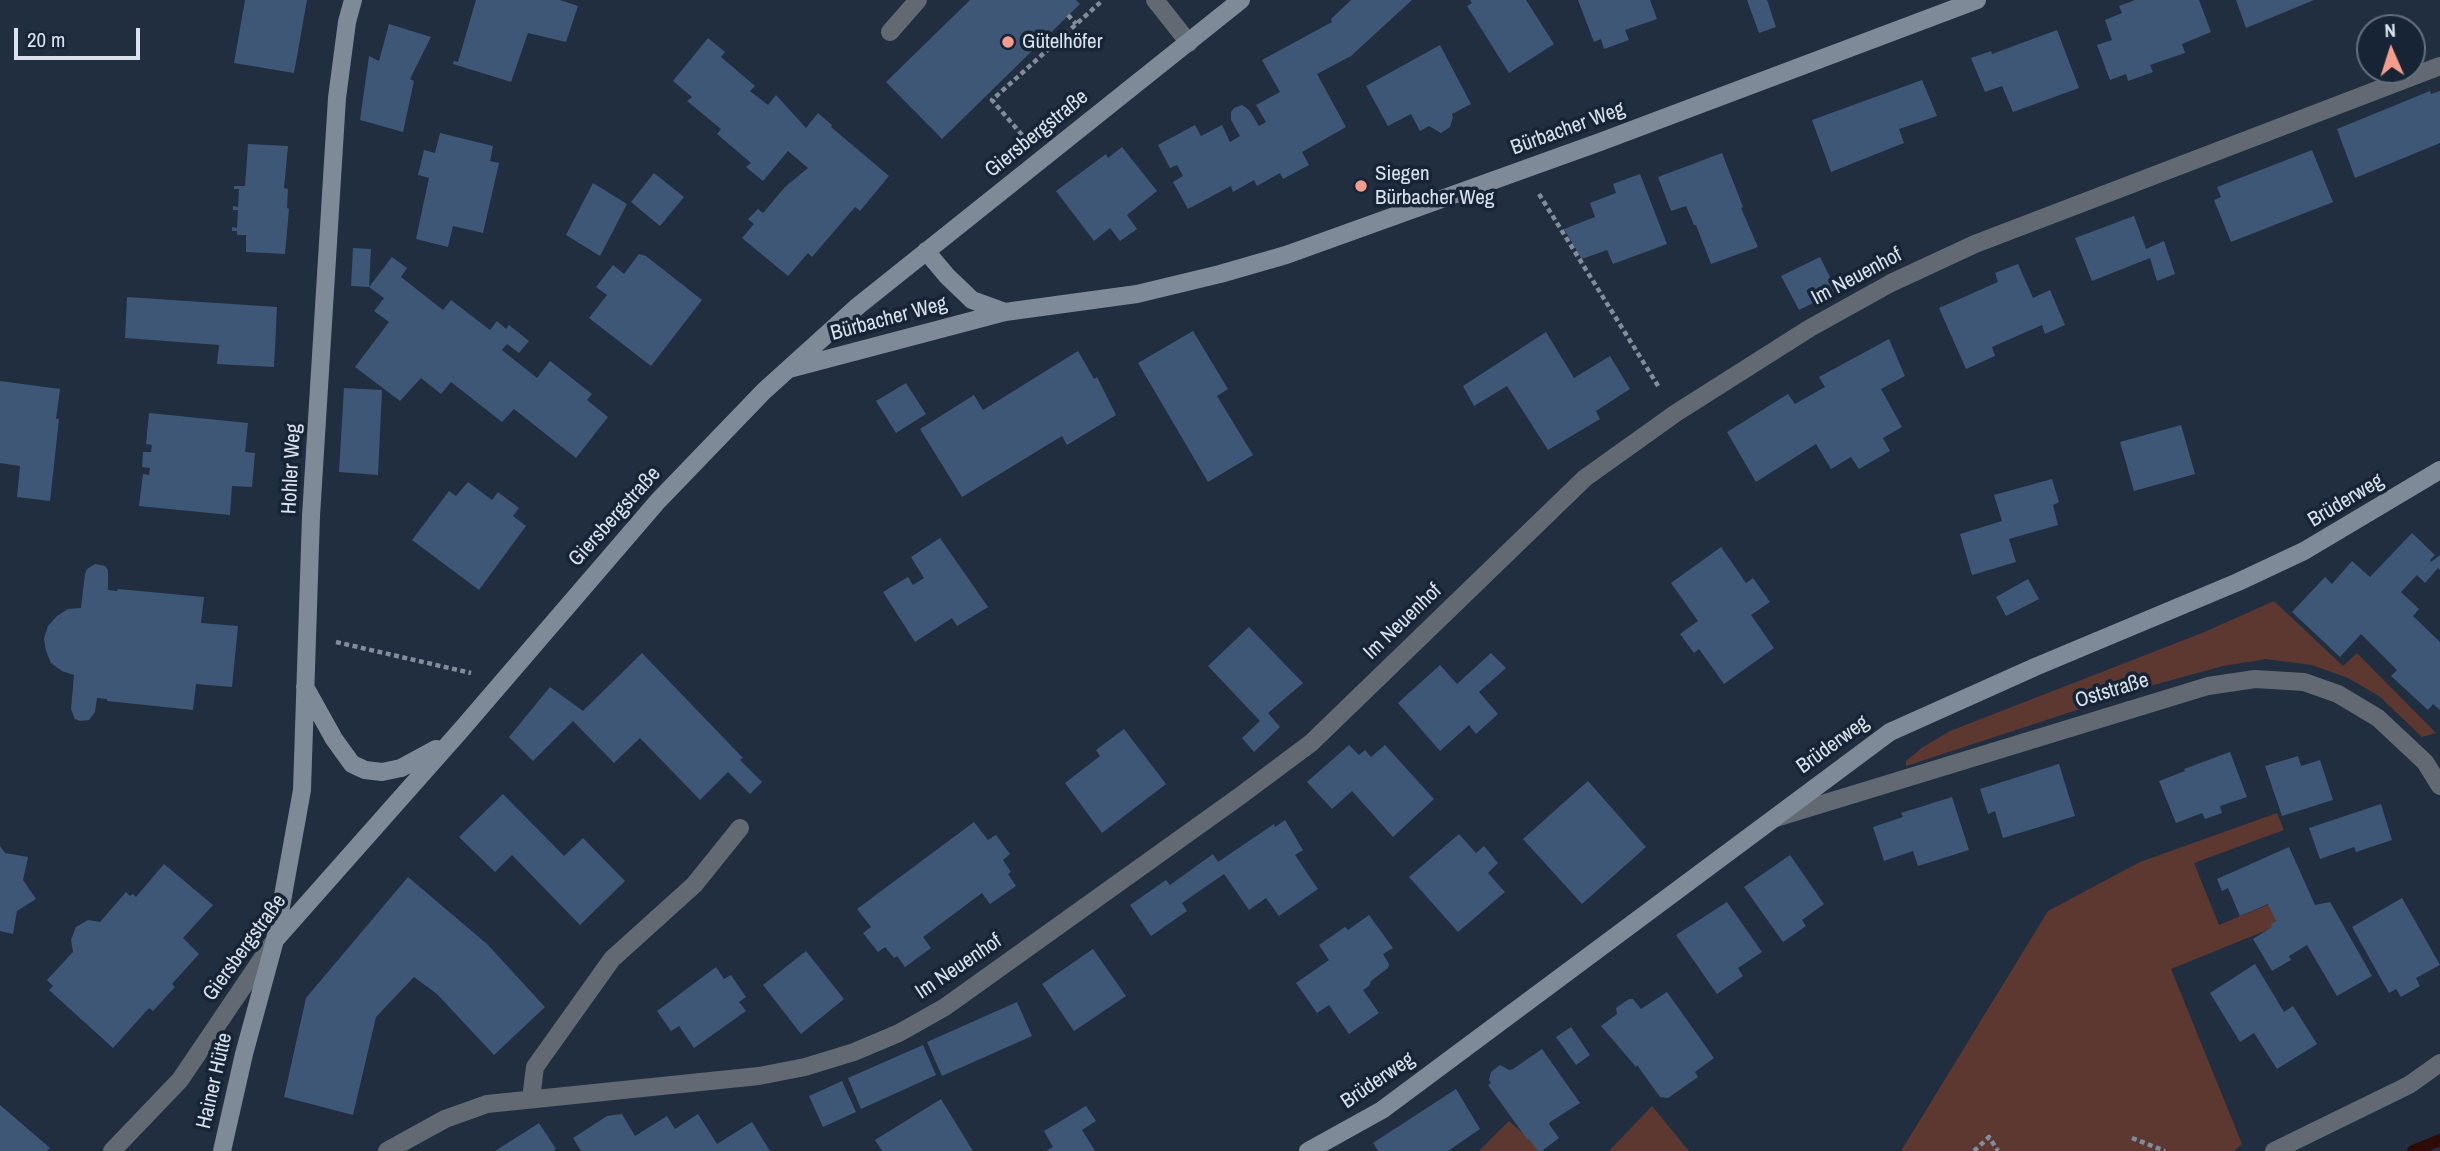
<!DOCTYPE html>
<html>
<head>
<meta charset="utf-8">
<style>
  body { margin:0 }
  #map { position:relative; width:2440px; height:1151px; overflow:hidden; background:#202e40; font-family:"Archivo Narrow",sans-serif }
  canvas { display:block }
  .north { position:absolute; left:2356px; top:14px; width:70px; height:70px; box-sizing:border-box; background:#172435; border:2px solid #65707f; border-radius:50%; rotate:357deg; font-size:19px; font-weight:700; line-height:28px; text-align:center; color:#d9e2ee }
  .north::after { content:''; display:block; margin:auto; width:24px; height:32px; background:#f49d8c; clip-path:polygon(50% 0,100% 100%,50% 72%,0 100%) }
  .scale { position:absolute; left:14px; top:28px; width:126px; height:32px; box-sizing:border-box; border:4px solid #d9e2ee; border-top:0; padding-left:9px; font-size:21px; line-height:24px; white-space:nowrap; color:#d9e2ee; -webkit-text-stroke:5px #172435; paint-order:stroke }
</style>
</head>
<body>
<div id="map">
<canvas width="2440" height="1151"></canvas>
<div class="north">N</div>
<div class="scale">20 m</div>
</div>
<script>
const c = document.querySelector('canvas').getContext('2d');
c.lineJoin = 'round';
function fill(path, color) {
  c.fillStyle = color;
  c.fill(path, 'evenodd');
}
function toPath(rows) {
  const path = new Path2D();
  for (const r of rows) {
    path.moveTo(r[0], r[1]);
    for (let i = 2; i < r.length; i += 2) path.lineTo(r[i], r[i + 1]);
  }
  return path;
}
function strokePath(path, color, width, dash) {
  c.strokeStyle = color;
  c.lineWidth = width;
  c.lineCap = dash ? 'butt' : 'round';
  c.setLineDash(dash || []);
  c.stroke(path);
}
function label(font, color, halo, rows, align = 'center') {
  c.font = font + ' "Archivo Narrow",sans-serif';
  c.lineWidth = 7;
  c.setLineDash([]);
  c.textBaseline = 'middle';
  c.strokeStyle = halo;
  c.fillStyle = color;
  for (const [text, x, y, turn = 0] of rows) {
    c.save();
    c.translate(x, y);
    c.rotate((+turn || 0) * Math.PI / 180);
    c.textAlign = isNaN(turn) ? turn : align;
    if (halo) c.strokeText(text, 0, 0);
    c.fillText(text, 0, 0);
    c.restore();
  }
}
fill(toPath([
  [2274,601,2343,666,2357,653,2436,733,2422,737,2379,696,2348,678,2312,665,2266,659,2223,666,2150,686,1906,766,1906,761,1923,747,1950,731,2202,633],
  [2277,813,2284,830,2194,863,2219,925,2277,901,2287,922,2171,969,2242,1144,2234,1151,1901,1151,2048,911,2140,862],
  [1652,1106,1689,1151,1609,1151],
  [1509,1121,1543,1151,1479,1151]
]), '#5c3831');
strokePath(toPath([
  [2413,1151,2440,1140]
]), '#2f0b06', 12);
fill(toPath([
  [245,0,307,0,294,73,234,63],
  [476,0,560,0,578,6,566,42,528,33,511,82,453,64,454,61,458,62],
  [970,0,1076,0,1080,4,942,139,886,82],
  [1351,0,1412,0,1351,56,1317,74,1346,127,1302,152,1309,165,1283,179,1280,173,1257,186,1254,180,1233,192,1231,186,1188,209,1173,182,1183,176,1177,165,1170,168,1158,145,1195,125,1201,136,1222,125,1230,142,1240,136,1231,120,1231,112,1234,108,1242,105,1249,110,1259,126,1266,122,1256,105,1280,92,1262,60,1332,22,1331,19],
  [1470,0,1526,0,1554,44,1509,73,1467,6,1472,3],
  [1578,0,1650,0,1657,19,1625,30,1629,40,1604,49,1601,39,1594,42],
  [1747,0,1767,0,1776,27,1759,33],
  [2135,0,2199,0,2211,32,2182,44,2185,53,2150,65,2153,72,2128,81,2126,74,2110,80,2097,45,2112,40,2105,20,2122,13,2119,6],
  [2236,0,2314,0,2246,28],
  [389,24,431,37,410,79,414,81,403,132,360,120,369,56,379,61],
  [2057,30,2079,88,2013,112,2002,86,1985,92,1971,58,1991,51,1992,54],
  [708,38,725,52,721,57,755,86,750,91,768,105,776,95,806,128,818,113,832,125,831,127,889,176,860,211,855,207,812,257,808,253,788,276,742,238,754,224,748,219,758,209,763,213,785,187,808,168,788,151,763,181,746,167,751,163,717,134,721,129,687,101,692,97,673,81],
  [1440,45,1471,104,1452,114,1453,117,1450,127,1441,133,1429,126,1420,131,1411,114,1388,126,1366,86],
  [1922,80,1937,116,1899,129,1904,143,1831,172,1812,120],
  [2430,91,2431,94,2440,91,2440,143,2355,178,2337,129],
  [440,133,493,146,490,161,499,163,483,233,453,226,448,247,416,239,429,178,418,175,424,150,435,153],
  [248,144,288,146,284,188,288,189,287,208,289,209,285,254,246,252,246,235,237,235,237,231,232,231,232,227,237,228,238,210,233,210,233,206,238,207,239,189,234,189,234,186,245,186],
  [1122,147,1157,191,1127,215,1137,229,1120,241,1110,228,1094,241,1056,191,1106,154,1108,158],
  [2312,150,2333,202,2231,242,2214,200,2221,197,2217,187],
  [1722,153,1743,207,1741,208,1758,247,1711,264,1696,225,1694,225,1686,206,1671,211,1658,177],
  [654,173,684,197,660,226,631,202],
  [1640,174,1667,244,1613,264,1607,250,1582,259,1564,229,1595,217,1590,203,1616,193,1613,184],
  [593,183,627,204,600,256,566,235],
  [2134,216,2146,249,2164,241,2175,274,2157,281,2150,258,2092,281,2075,238],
  [353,248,371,249,369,287,351,286],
  [639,254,646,256,702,300,651,366,589,318,607,295,596,287,613,265,624,274],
  [392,257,407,268,401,277,443,310,451,300,490,330,497,321,506,329,509,325,529,341,519,353,507,344,502,350,537,378,550,361,592,394,587,400,608,417,576,458,514,409,502,422,451,382,441,394,421,378,400,401,355,367,389,322,374,311,384,298,369,287],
  [1820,257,1837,291,1799,310,1781,276],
  [2018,264,2033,298,2050,290,2065,325,2045,334,2042,325,1992,347,1995,356,1966,369,1939,308,1998,282,1995,273],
  [127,297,277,307,274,367,217,364,219,345,125,338],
  [1193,331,1228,389,1217,396,1253,455,1208,482,1138,363],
  [1546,332,1574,378,1610,356,1630,389,1596,411,1600,419,1548,450,1507,386,1474,406,1463,386],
  [1889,339,1905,376,1881,389,1902,427,1883,438,1890,451,1859,469,1851,457,1831,469,1816,444,1756,482,1727,432,1788,394,1795,404,1825,387,1819,377],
  [1078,351,1094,379,1097,377,1116,415,1067,445,1062,436,962,497,920,429,974,395,983,410],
  [0,381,60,389,56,419,59,419,50,501,17,497,20,466,0,463],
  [906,383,926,414,896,433,876,401],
  [344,388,382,390,378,475,339,472],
  [149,413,248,423,245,452,255,453,252,487,232,486,230,515,139,506,143,474,149,475,150,468,142,467,143,452,151,452,152,445,146,444],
  [2181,425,2195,474,2134,491,2120,442],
  [2052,479,2059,502,2053,505,2058,525,2009,539,2016,562,1972,575,1960,534,2002,521,1994,495],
  [468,482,492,500,498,492,519,508,513,516,526,526,479,590,412,540,449,491,456,496],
  [2412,533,2435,555,2430,560,2431,562,2440,555,2440,570,2438,568,2425,583,2417,575,2401,592,2419,609,2413,616,2440,642,2440,710,2433,704,2428,710,2391,676,2397,670,2361,634,2340,657,2292,612,2325,577,2332,584,2352,561,2370,577],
  [940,538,988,607,957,626,952,618,915,642,883,592,908,577,913,585,924,578,911,557],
  [1721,547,1746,583,1753,578,1770,602,1751,615,1774,648,1724,684,1699,649,1694,653,1680,634,1698,621,1671,583],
  [95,564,105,566,108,570,108,590,117,591,118,589,204,597,201,623,238,626,232,687,196,684,193,710,107,701,107,699,97,698,95,712,89,720,80,721,75,719,71,709,74,675,62,671,51,663,46,651,44,638,48,626,57,616,68,609,81,608,85,574,87,569],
  [2028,579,2039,599,2006,616,1996,597],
  [1249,627,1303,683,1268,713,1280,727,1254,752,1242,738,1260,721,1208,666],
  [642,653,743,758,740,760,762,782,750,794,728,772,700,800,640,738,614,763,573,721,533,761,509,737,550,687,583,711],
  [1491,653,1506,668,1479,692,1498,714,1476,734,1469,725,1440,751,1398,703,1440,665,1457,684],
  [1124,729,1166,784,1102,833,1065,783,1100,756,1096,750],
  [1349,745,1359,755,1365,750,1371,757,1385,745,1434,799,1393,837,1352,791,1332,809,1307,782],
  [2230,752,2247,797,2220,806,2222,813,2205,819,2202,813,2176,823,2159,781,2185,771,2184,769],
  [2298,756,2301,766,2320,760,2333,800,2282,816,2265,766],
  [2059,764,2075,816,2003,838,1995,811,1988,814,1980,789],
  [1588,781,1646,847,1582,904,1523,839],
  [503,794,564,856,583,838,625,881,580,925,512,855,495,872,459,837],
  [1952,797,1969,850,1918,866,1913,851,1884,861,1873,827,1903,817,1901,813],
  [2381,804,2392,840,2356,852,2354,847,2320,859,2309,828],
  [1285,820,1303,850,1295,855,1318,889,1279,916,1266,898,1249,910,1224,874,1182,903,1187,911,1151,936,1130,905,1166,880,1170,885,1213,854,1218,862,1274,824,1275,827],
  [974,822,988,840,996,835,1010,854,1003,860,1011,872,1008,874,1016,886,990,904,982,893,923,937,931,948,905,967,897,956,894,958,885,947,878,952,863,933,871,927,857,909],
  [1459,834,1476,853,1484,846,1498,863,1488,873,1505,892,1458,932,1409,877],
  [0,846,5,853,28,857,23,880,36,899,17,911,13,934,0,931],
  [2289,847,2315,905,2330,902,2372,976,2337,996,2307,945,2289,956,2291,960,2272,971,2253,939,2272,927,2271,924,2276,921,2268,904,2240,916,2228,888,2222,891,2217,879],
  [1790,855,1824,904,1802,920,1806,926,1783,942,1744,887],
  [164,864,213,905,183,938,199,954,172,984,175,987,153,1011,149,1008,113,1048,49,990,53,986,47,980,73,952,71,940,76,927,88,920,100,922,126,892,130,896,133,894,136,897],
  [408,877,487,944,545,1007,494,1055,437,994,414,977,376,1017,353,1115,284,1097,306,998],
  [2402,898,2440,965,2416,978,2420,986,2401,997,2396,989,2389,993,2352,927],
  [1727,902,1762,952,1738,968,1743,976,1717,994,1676,935],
  [1369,915,1393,948,1383,954,1389,964,1388,968,1371,981,1369,986,1363,990,1379,1013,1349,1034,1329,1005,1317,1013,1296,983,1329,960,1319,945,1345,927,1348,930],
  [1093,949,1126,996,1074,1031,1042,984],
  [806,951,844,999,801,1034,763,985],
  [2255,964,2284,1012,2293,1006,2317,1044,2277,1069,2254,1033,2240,1042,2210,993],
  [716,967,724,979,731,975,746,997,739,1002,746,1011,694,1048,679,1026,671,1031,657,1011],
  [1667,992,1714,1058,1695,1072,1698,1077,1668,1098,1660,1097,1637,1065,1636,1067,1601,1026,1617,1014,1616,1008,1629,999,1633,999,1641,1009],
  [1017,1002,1032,1036,942,1076,927,1042],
  [1571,1027,1590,1055,1576,1065,1556,1037],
  [923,1045,936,1075,861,1109,848,1078],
  [1542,1049,1580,1103,1550,1122,1549,1124,1559,1138,1542,1151,1538,1151,1529,1139,1527,1139,1488,1085,1491,1083,1489,1080,1491,1072,1500,1065,1509,1070,1513,1069],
  [842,1081,856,1112,823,1127,809,1096],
  [1456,1089,1480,1129,1448,1151,1378,1151,1373,1143],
  [941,1099,973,1151,882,1151,875,1140],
  [0,1105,50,1148,47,1151,0,1151],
  [1086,1106,1096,1121,1082,1130,1095,1151,1046,1151,1053,1147,1044,1131],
  [622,1114,635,1136,667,1116,675,1129,698,1114,717,1144,752,1122,770,1151,581,1151,573,1138,607,1116],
  [539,1123,556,1149,553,1151,495,1151]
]), '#3e5776');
strokePath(toPath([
  [1068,15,1076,24],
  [1022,135,992,100,1103,0],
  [1539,194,1660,389],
  [336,642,471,673],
  [2132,1138,2165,1151],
  [1974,1151,1989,1137,1998,1151]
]), '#818d9b', 4.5, [5, 3.5]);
strokePath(toPath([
  [890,32,918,0],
  [531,1099,535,1067,612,959,694,885,740,828]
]), '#626972', 18);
strokePath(toPath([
  [1155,0,1189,43],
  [1776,818,2208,686,2255,679,2304,682,2338,694,2378,718,2425,762,2440,786],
  [112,1151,180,1080,272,944],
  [387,1151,445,1119,487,1104,759,1076,805,1067,854,1052,899,1033,945,1007,1240,796,1311,743,1585,478,1676,413,1810,328,1891,283,1975,244,2440,66],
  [2274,1151,2409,1085,2440,1063]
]), '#626972', 18);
strokePath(toPath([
  [926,251,947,276,972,300,1005,312],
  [789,369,1005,312,1137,294,1220,274,1286,255,1600,142,1977,0],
  [305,687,334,739,352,764,365,770,382,772,401,768,436,749],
  [275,940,461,730,658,501,764,391,858,306,1241,0],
  [222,1151,244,1054,275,940,302,790,311,516,337,98,347,22,353,0],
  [1308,1151,1382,1110,1890,732,2035,667,2238,582,2304,551,2440,470]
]), '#7f8a99', 18);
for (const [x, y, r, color] of [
  [1008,42,7,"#f49d8c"],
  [1361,186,7,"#f49d8c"]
]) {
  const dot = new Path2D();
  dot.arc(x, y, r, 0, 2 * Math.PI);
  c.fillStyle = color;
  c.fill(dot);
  strokePath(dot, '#172435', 2.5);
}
label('21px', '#d9e2ee', '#172435', [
  ["Gütelhöfer",1022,42],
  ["Siegen",1375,174],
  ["Bürbacher Weg",1375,198]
], 'left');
label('21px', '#d9e2ee', '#172435', [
  ["Bürbacher Weg",1568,129,-20],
  ["Giersbergstraße",1037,134,-39],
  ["Im Neuenhof",1857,277,-28],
  ["Bürbacher Weg",889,319,-15],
  ["Hohler Weg",292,469,-87],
  ["Brüderweg",2346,501,-31],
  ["Giersbergstraße",615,517,-48],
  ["Im Neuenhof",1403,622,-44],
  ["Oststraße",2112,691,-17],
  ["Brüderweg",1833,745,-36],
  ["Giersbergstraße",245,948,-54],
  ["Im Neuenhof",959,967,-34],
  ["Hainer Hütte",215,1081,-77],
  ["Brüderweg",1378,1081,-34]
]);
</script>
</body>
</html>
